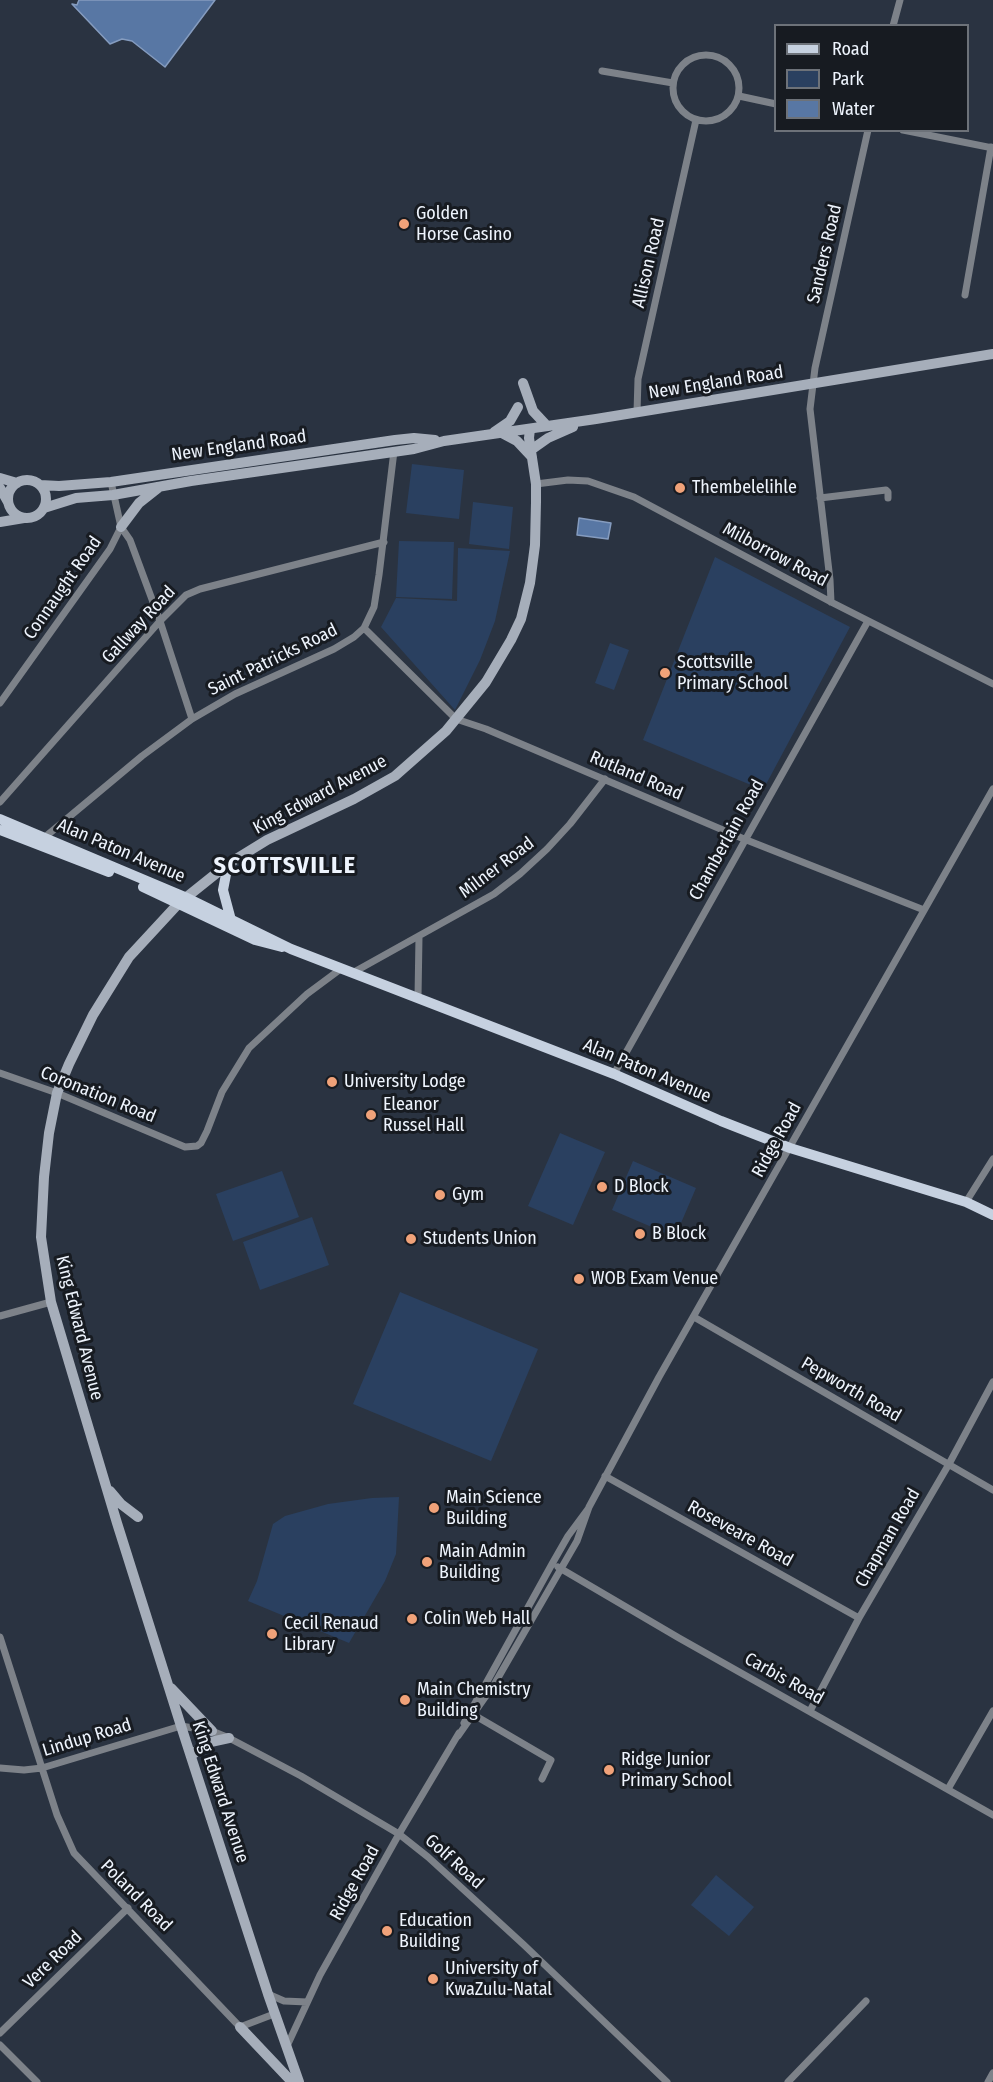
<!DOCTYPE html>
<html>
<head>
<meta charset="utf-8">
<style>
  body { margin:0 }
  #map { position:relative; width:993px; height:2082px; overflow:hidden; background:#2a3341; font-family:"Fira Sans Condensed",sans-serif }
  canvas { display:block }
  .legend { position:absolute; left:774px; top:24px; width:195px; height:108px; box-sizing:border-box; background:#171b21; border:2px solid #6d7279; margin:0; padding:8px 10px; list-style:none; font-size:18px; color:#eef4fd }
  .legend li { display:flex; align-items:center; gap:12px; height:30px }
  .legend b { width:30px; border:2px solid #6d7279 }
</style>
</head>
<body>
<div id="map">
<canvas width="993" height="2082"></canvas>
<ul class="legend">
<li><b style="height:8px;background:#c6d1e0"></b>Road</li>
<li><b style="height:16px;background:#2a4060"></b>Park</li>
<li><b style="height:16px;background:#5877a4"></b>Water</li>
</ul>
</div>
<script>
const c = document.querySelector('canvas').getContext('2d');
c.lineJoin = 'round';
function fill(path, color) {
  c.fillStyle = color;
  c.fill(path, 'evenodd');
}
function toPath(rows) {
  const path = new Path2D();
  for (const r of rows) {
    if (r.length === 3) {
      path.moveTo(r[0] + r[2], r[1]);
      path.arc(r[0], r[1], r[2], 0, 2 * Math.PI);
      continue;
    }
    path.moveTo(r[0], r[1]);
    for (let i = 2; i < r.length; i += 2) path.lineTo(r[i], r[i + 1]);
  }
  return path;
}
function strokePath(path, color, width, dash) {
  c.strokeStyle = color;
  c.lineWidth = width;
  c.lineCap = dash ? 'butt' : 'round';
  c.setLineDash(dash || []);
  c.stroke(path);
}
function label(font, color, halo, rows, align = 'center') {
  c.font = font + ' "Fira Sans Condensed",sans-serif';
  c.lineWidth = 6;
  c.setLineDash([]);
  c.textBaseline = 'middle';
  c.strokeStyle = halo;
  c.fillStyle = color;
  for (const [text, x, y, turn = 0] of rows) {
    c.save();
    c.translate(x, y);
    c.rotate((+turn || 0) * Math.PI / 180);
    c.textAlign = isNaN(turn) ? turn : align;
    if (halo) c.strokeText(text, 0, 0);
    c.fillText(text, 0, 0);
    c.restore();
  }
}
fill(toPath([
  [412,464,464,470,459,519,406,513],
  [473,502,513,507,509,549,469,544],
  [399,541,454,542,452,599,396,597],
  [458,548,510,551,495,621,480,660,455,710,381,627,396,598,457,601],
  [715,557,850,627,763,790,643,740],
  [610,643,629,650,614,690,595,683],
  [560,1133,605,1152,573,1225,528,1206],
  [633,1161,696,1188,675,1237,612,1210],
  [282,1171,299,1217,233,1241,216,1194],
  [312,1217,329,1265,260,1290,243,1242],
  [400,1292,538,1349,491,1461,353,1404],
  [399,1497,396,1554,385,1581,349,1643,248,1601,257,1581,273,1524,285,1516,328,1504,372,1498],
  [716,1875,754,1907,729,1936,691,1905]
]), '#2a4060');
const water = toPath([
  [79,0,215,0,165,67,132,41,122,39,110,44,72,4,77,5,79,0],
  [579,518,611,523,608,539,577,535,579,518]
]);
fill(water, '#5877a4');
strokePath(water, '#859cbf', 1.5);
strokePath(toPath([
  [893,26,900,0],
  [706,88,33],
  [602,71,673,83],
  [739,96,776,104],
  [903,130,993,148],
  [965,295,991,147],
  [637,412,638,379,696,120],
  [536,484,568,480,588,481,634,497,831,602,993,684],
  [820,498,886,490,888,492,888,498],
  [121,527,130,540,160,621,192,719],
  [831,602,830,580,810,409,815,368,868,130],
  [364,628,456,719,486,729,744,839,924,910],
  [0,703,110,549,121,527,111,482],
  [0,802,160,621,186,595,200,589,384,542],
  [45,837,142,756,192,719,235,694,334,649,354,637,364,628,374,607,379,575,394,451],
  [354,972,494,894,520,874,547,849,570,824,605,779],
  [418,997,419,937],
  [0,1073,57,1093,185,1147,197,1146,201,1143,207,1131,222,1092,249,1048,307,994,342,968],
  [614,1074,868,621],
  [966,1202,993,1159],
  [0,1316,51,1302],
  [694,1317,993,1490],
  [605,1476,859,1618],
  [558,1567,679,1638,993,1815],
  [0,1637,57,1815,74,1853,240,2027,274,2014],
  [810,1711,859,1618,949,1464,993,1382],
  [474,1715,551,1760,542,1779],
  [464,1723,552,1564,568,1536,588,1509],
  [458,1736,495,1683,577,1541,589,1507,659,1377,993,789],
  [0,1768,24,1770,42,1768,181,1726,212,1731,229,1738,301,1776,399,1834,428,1857,524,1945,667,2082],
  [948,1789,993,1711],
  [268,1994,284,2001,307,2002],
  [0,2033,128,1908],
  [0,2045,37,2082],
  [287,2046,320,1975,399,1834,459,1733],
  [788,2082,866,2001],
  [988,2082,993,2073]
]), '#7d8289', 7);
strokePath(toPath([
  [523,383,533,411,547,426],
  [494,432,510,421,518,407],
  [502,433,517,441,532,457],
  [531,450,548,438,573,427],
  [0,478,17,483],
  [27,499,19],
  [40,485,59,486,111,482,395,440,414,438,435,440],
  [0,488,8,502],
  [44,508,76,498,113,495,191,481,414,449,444,441,596,419,993,354],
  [0,522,24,518],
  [121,527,139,503,158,488],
  [110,1491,121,1504,138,1517],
  [171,1688,212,1731],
  [191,1756,206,1743,229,1738],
  [240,2027,292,2082],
  [299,2082,268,1994,181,1726,117,1523,51,1302,41,1237,44,1177,49,1133,57,1093,69,1064,93,1015,129,957,178,904,228,864,267,840,354,799,395,776,446,731,486,682,511,640,521,619,530,583,535,545,536,502,536,484,529,438,530,429]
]), '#a6aeba', 10);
strokePath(toPath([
  [0,819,185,897,291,949,614,1074,721,1121,790,1148,966,1202,993,1215],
  [0,830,109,872],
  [228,864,223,890,231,920],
  [143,887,255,940,282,947]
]), '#c6d1e0', 10);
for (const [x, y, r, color] of [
  [404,224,6,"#f0a279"],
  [680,488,6,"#f0a279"],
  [665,673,6,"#f0a279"],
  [332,1082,6,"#f0a279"],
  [371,1115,6,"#f0a279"],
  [602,1187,6,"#f0a279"],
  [440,1195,6,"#f0a279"],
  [640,1234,6,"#f0a279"],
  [411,1239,6,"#f0a279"],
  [579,1279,6,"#f0a279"],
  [434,1508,6,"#f0a279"],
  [427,1562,6,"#f0a279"],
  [412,1619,6,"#f0a279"],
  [272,1634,6,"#f0a279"],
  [405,1700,6,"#f0a279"],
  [609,1770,6,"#f0a279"],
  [387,1931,6,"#f0a279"],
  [433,1979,6,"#f0a279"]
]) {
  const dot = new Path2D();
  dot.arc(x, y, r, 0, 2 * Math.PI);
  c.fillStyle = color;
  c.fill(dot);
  strokePath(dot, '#171b21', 2);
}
label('18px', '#eef4fd', '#171b21', [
  ["Golden",416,214],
  ["Horse Casino",416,235],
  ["Thembelelihle",692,488],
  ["Scottsville",677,663],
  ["Primary School",677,684],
  ["University Lodge",344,1082],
  ["Eleanor",383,1105],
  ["Russel Hall",383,1126],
  ["D Block",614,1187],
  ["Gym",452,1195],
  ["B Block",652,1234],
  ["Students Union",423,1239],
  ["WOB Exam Venue",591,1279],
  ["Main Science",446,1498],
  ["Building",446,1519],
  ["Main Admin",439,1552],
  ["Building",439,1573],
  ["Colin Web Hall",424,1619],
  ["Cecil Renaud",284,1624],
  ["Library",284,1645],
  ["Main Chemistry",417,1690],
  ["Building",417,1711],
  ["Ridge Junior",621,1760],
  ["Primary School",621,1781],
  ["Education",399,1921],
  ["Building",399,1942],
  ["University of",445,1969],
  ["KwaZulu-Natal",445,1990]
], 'left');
label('18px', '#eef4fd', '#171b21', [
  ["Sanders Road",825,254,-77],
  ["Allison Road",649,263,-77],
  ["New England Road",716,383,-9],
  ["New England Road",239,446,-8],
  ["Milborrow Road",775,555,28],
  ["Connaught Road",63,588,-55],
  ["Gallway Road",139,625,-47],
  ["Saint Patricks Road",273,660,-26],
  ["Rutland Road",636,776,23],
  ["King Edward Avenue",320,795,-28],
  ["Chamberlain Road",727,840,-61],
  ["Alan Paton Avenue",121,851,23],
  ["Milner Road",497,868,-37],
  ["Alan Paton Avenue",647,1071,23],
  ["Coronation Road",98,1095,22],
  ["Ridge Road",777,1140,-61],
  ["King Edward Avenue",79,1328,76],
  ["Pepworth Road",851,1390,30],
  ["Roseveare Road",740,1534,29],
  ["Chapman Road",888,1538,-60],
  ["Carbis Road",784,1679,29],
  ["Lindup Road",87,1738,-17],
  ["King Edward Avenue",220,1792,72],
  ["Golf Road",454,1862,42],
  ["Ridge Road",355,1883,-61],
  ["Poland Road",136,1896,45],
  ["Vere Road",53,1960,-44]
]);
c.letterSpacing = '1.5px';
label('bold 24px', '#eef4fd', '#171b21', [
  ["SCOTTSVILLE",285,866]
]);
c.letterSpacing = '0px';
</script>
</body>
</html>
